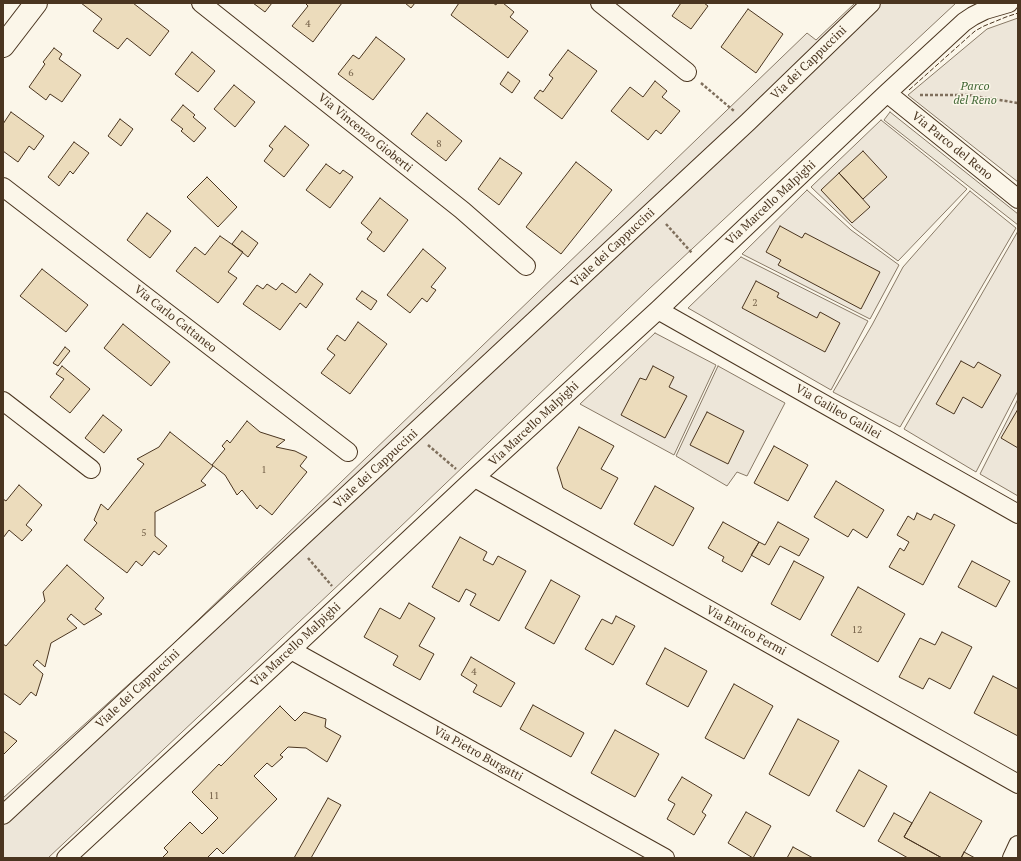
<!DOCTYPE html>
<html>
<head>
<meta charset="utf-8">
<style>
  body { margin:0 }
  #map { position:relative; width:1021px; height:861px; overflow:hidden; background:#fbf6e9; font-family:"PT Serif",serif }
  canvas { display:block }
  .frame { position:absolute; inset:0; border:4px solid #4a3520; pointer-events:none }
</style>
</head>
<body>
<div id="map">
<canvas width="1021" height="861"></canvas>
<div class="frame"></div>
</div>
<script>
const c = document.querySelector('canvas').getContext('2d');
c.lineJoin = 'round';
function fill(path, color) {
  c.fillStyle = color;
  c.fill(path, 'evenodd');
}
function toPath(rows) {
  const path = new Path2D();
  for (const r of rows) {
    path.moveTo(r[0], r[1]);
    for (let i = 2; i < r.length; i += 2) path.lineTo(r[i], r[i + 1]);
  }
  return path;
}
function strokePath(path, color, width, dash) {
  c.strokeStyle = color;
  c.lineWidth = width;
  c.lineCap = dash ? 'butt' : 'round';
  c.setLineDash(dash || []);
  c.stroke(path);
}
function label(font, color, halo, rows, align = 'center') {
  c.font = font + ' "PT Serif",serif';
  c.lineWidth = 3;
  c.setLineDash([]);
  c.textBaseline = 'middle';
  c.strokeStyle = halo;
  c.fillStyle = color;
  for (const [text, x, y, turn = 0] of rows) {
    c.save();
    c.translate(x, y);
    c.rotate((+turn || 0) * Math.PI / 180);
    c.textAlign = isNaN(turn) ? turn : align;
    if (halo) c.strokeText(text, 0, 0);
    c.fillText(text, 0, 0);
    c.restore();
  }
}
const green = toPath([
  [855,3,956,3,649,289,398,529,48,858,3,858,3,798,171,646,453,374,807,33,816,40,855,3],
  [1018,18,1018,182,908,95,987,29,1018,18],
  [881,120,967,189,898,261,854,228,811,187,881,120],
  [807,190,851,230,899,265,870,319,742,254,807,190],
  [970,191,1016,228,900,427,833,392,872,325,903,267,970,191],
  [1018,231,1018,391,976,472,904,429,1018,231],
  [741,257,868,321,831,390,688,308,741,257],
  [655,333,716,365,674,455,580,404,655,333],
  [718,366,785,403,747,476,737,472,727,486,676,456,718,366],
  [1018,399,1018,496,980,474,1018,399]
]);
fill(green, '#ede6d9');
strokePath(green, '#887966', 1);
const parking = toPath([
  [890,112,1018,214,1018,225,884,120,890,112]
]);
fill(parking, '#ede7d9');
strokePath(parking, '#887966', 1);
const building = toPath([
  [81,3,133,3,169,31,150,56,127,38,118,49,93,31,102,19,81,3],
  [253,3,272,3,265,12,253,3],
  [305,3,342,3,313,42,292,26,308,6,305,3],
  [405,3,415,3,411,8,405,3],
  [459,3,493,3,496,5,497,3,503,3,514,12,510,17,528,31,508,58,451,15,459,3],
  [681,3,704,3,708,6,691,29,672,16,681,3],
  [748,9,783,34,756,73,721,47,748,9],
  [376,37,405,59,373,100,338,74,353,55,359,59,376,37],
  [54,48,62,54,59,59,81,75,62,102,50,94,46,100,29,87,45,64,43,62,54,48],
  [568,50,597,71,562,119,534,98,540,90,543,92,553,78,549,75,568,50],
  [192,52,215,71,198,92,175,74,192,52],
  [508,72,520,81,512,93,500,84,508,72],
  [655,81,667,91,662,97,680,111,661,134,656,130,648,140,611,111,630,87,643,97,655,81],
  [234,85,255,102,235,127,214,109,234,85],
  [183,105,195,115,193,117,206,128,194,142,181,131,183,129,171,120,183,105],
  [11,112,44,136,34,150,29,146,18,162,3,151,3,124,11,112],
  [427,113,462,141,446,161,411,134,427,113],
  [120,119,133,129,121,146,108,136,120,119],
  [285,126,309,145,284,177,264,161,273,149,269,146,285,126],
  [74,142,89,153,73,174,70,171,59,186,48,177,74,142],
  [863,151,887,177,863,199,839,173,863,151],
  [500,158,522,173,499,205,478,189,500,158],
  [576,162,612,190,561,254,526,227,576,162],
  [326,164,340,174,343,170,353,177,330,208,306,190,326,164],
  [839,173,870,207,852,223,821,190,839,173],
  [207,177,237,207,218,227,187,197,207,177],
  [380,198,408,220,384,252,367,239,372,232,361,223,380,198],
  [147,213,171,231,150,258,127,240,147,213],
  [780,226,802,238,805,233,880,272,861,309,778,265,781,260,766,252,780,226],
  [242,231,258,243,248,257,232,244,242,231],
  [220,236,243,252,228,272,237,278,218,303,176,271,195,247,205,255,220,236],
  [423,249,446,268,431,287,436,290,427,302,422,298,410,313,387,295,423,249],
  [42,269,88,305,66,332,20,296,42,269],
  [310,274,323,284,306,308,300,303,280,330,243,304,257,285,263,289,267,284,276,290,282,283,296,293,310,274],
  [756,281,779,293,777,297,817,318,820,312,840,323,825,352,742,308,756,281],
  [362,291,377,301,371,310,356,299,362,291],
  [358,322,387,344,350,394,321,373,335,355,327,349,337,335,345,341,358,322],
  [123,324,170,362,151,386,104,348,123,324],
  [65,347,70,351,58,366,53,363,65,347],
  [961,361,974,368,978,362,1001,375,982,408,963,397,954,414,936,404,961,361],
  [62,366,90,389,70,413,50,397,64,379,56,374,62,366],
  [653,366,674,377,669,387,687,396,665,438,621,415,640,378,646,380,653,366],
  [1018,409,1018,448,1001,438,1018,409],
  [707,412,744,431,728,464,690,445,707,412],
  [103,415,122,430,104,453,85,438,103,415],
  [247,421,260,432,285,440,276,447,295,451,307,457,300,466,307,472,272,515,260,505,257,509,242,490,237,495,225,475,212,465,225,449,222,446,227,440,230,443,247,421],
  [579,427,614,446,601,469,618,478,601,509,563,488,557,468,579,427],
  [170,432,213,466,201,481,206,485,155,512,155,536,167,546,159,555,154,551,142,566,136,561,127,573,84,540,97,523,94,520,101,504,108,510,144,464,137,459,159,447,170,432],
  [774,446,808,465,788,501,754,483,774,446],
  [836,481,884,510,867,538,853,529,848,537,814,517,836,481],
  [19,485,42,505,26,525,32,530,22,541,9,530,3,538,3,499,6,501,19,485],
  [655,486,694,508,673,546,634,524,655,486],
  [917,513,931,520,934,514,955,525,923,585,889,567,900,548,904,551,909,542,897,535,908,516,914,520,917,513],
  [723,522,759,542,742,572,722,561,724,557,708,548,723,522],
  [778,522,809,539,799,556,780,546,769,565,751,555,759,542,765,545,778,522],
  [460,537,487,552,483,560,493,565,498,556,526,571,499,621,470,605,476,594,466,589,459,602,432,587,460,537],
  [794,561,824,577,800,620,771,604,794,561],
  [972,561,1010,581,996,607,958,587,972,561],
  [67,565,104,598,95,609,102,614,84,625,71,614,67,619,77,628,51,643,45,667,37,660,33,665,43,674,36,696,31,692,20,705,3,693,3,644,6,646,45,601,43,592,67,565],
  [551,580,580,596,554,644,525,628,551,580],
  [858,587,905,614,878,662,831,635,858,587],
  [409,603,435,618,419,646,434,654,420,680,393,665,398,656,364,637,380,608,400,619,409,603],
  [616,616,635,626,613,665,585,649,602,619,612,624,616,616],
  [942,632,972,647,950,689,929,678,923,689,899,677,920,638,935,645,942,632],
  [665,648,707,671,688,707,646,684,665,648],
  [471,657,515,683,501,707,473,692,477,685,461,675,471,657],
  [993,676,1018,689,1018,688,1018,736,974,713,993,676],
  [734,684,773,706,744,759,705,738,734,684],
  [533,705,584,733,571,757,520,729,533,705],
  [280,706,295,721,304,712,326,719,325,727,341,736,327,762,306,748,288,747,280,755,283,757,272,767,267,763,254,776,277,799,223,854,217,848,207,858,162,858,168,852,164,848,190,822,202,834,218,818,192,792,219,764,221,766,280,706],
  [798,719,839,741,809,796,769,774,798,719],
  [615,730,659,754,635,797,591,773,615,730],
  [3,731,17,741,3,755,3,731],
  [859,770,887,786,864,827,836,811,859,770],
  [682,777,712,795,702,812,706,815,694,835,667,819,675,804,668,800,682,777],
  [930,792,982,821,961,858,942,858,904,837,930,792],
  [328,798,341,805,311,858,294,858,328,798],
  [746,812,771,826,753,858,728,843,746,812],
  [894,813,912,823,904,837,942,858,908,858,878,841,894,813],
  [793,847,813,858,787,858,793,847],
  [964,852,975,858,961,858,964,852]
]);
fill(building, '#ecdcbc');
strokePath(building, '#4a3520', 1);
const street = toPath([
  [201,3,462,210,526,266],
  [600,3,687,72],
  [887,93,1018,199],
  [3,187,348,452],
  [658,310,1018,514],
  [3,401,91,469],
  [475,478,1018,784],
  [291,650,665,858],
  [3,815,748,122,871,3],
  [66,858,291,650,470,482,658,310,887,93,964,22,973,16,985,10,1009,3],
  [1012,858,1018,845]
]);
const secondary = toPath([
  [3,46,36,3]
]);
strokePath(street, '#4a3520', 20);
strokePath(secondary, '#4a3520', 24);
strokePath(toPath([
  [701,83,734,111],
  [920,95,968,95,1018,103],
  [666,224,692,253],
  [428,445,456,469],
  [308,558,332,586]
]), '#7f6f5c', 2.5, [3, 2]);
strokePath(street, '#fbf6e9', 18);
strokePath(secondary, '#fbf6e9', 22);
strokePath(toPath([
  [909,90,975,31,984,26,1006,17,1018,13]
]), '#4a3520', 1, [5, 2]);
label('10px', '#725f47', null, [
  ["4",308,24],
  ["6",351,73],
  ["8",439,144],
  ["2",755,303],
  ["1",264,470],
  ["5",144,533],
  ["12",857,630],
  ["4",474,672],
  ["11",214,796]
]);
label('12px', '#4a3520', '#fbf6e9', [
  ["Via dei Cappuccini",809,63,-44],
  ["Via Vincenzo Gioberti",365,133,39],
  ["Via Parco del Reno",952,146,39],
  ["Via Marcello Malpighi",771,203,-43],
  ["Viale dei Cappuccini",613,248,-43],
  ["Via Carlo Cattaneo",175,319,38],
  ["Via Galileo Galilei",838,412,30],
  ["Via Marcello Malpighi",534,424,-43],
  ["Viale dei Cappuccini",376,469,-43],
  ["Via Enrico Fermi",746,631,29],
  ["Via Marcello Malpighi",296,645,-43],
  ["Viale dei Cappuccini",138,689,-43],
  ["Via Pietro Burgatti",478,754,29]
]);
label('italic 12px', '#436837', '#fbf6e9', [
  ["Parco",975,87],
  ["del Reno",975,101]
]);
</script>
</body>
</html>
